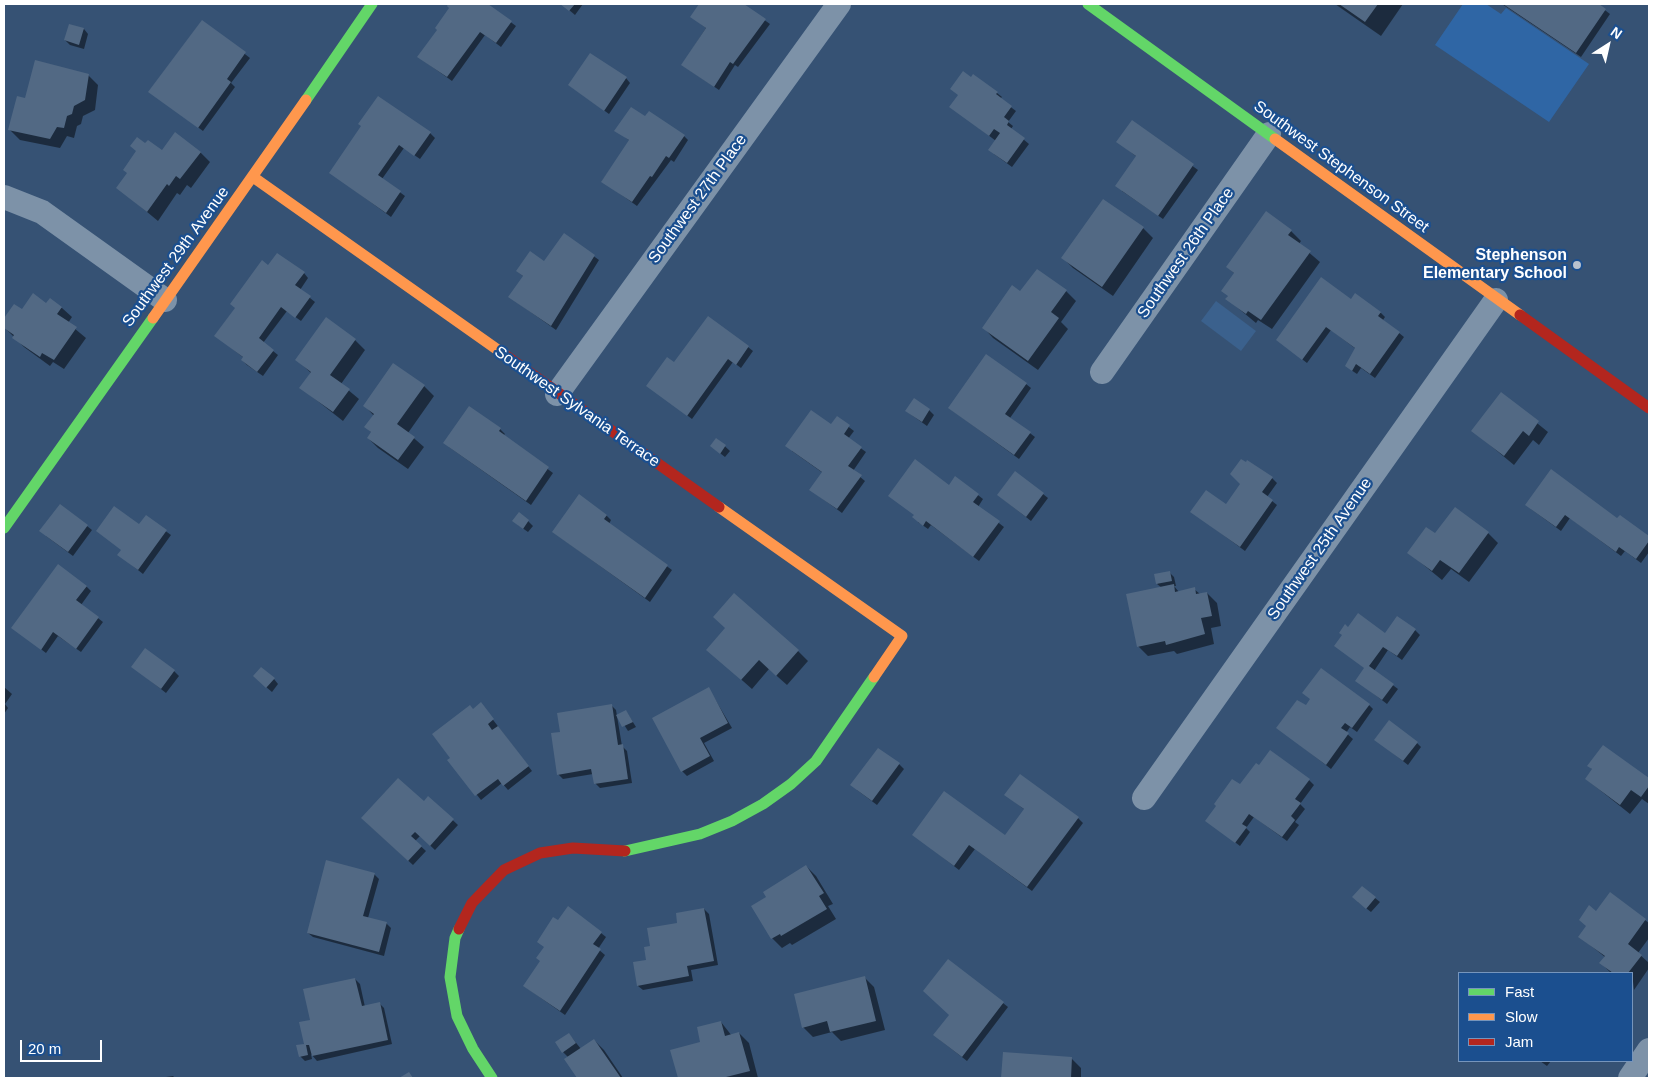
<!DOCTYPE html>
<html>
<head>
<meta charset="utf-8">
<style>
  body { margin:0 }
  #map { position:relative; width:1653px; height:1082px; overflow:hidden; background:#365274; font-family:Helvetica,sans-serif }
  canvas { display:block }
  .frame { position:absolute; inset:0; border:5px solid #fff; pointer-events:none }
  .legend { position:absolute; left:1458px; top:972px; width:175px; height:90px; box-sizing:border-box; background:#1b4f8f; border:1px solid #7695bc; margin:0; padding:6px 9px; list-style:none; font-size:15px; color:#fff }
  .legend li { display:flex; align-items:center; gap:10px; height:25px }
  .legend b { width:25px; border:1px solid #7695bc }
  .north { position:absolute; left:1583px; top:20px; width:50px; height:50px; -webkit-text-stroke:4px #1b4f8f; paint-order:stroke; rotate:35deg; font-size:14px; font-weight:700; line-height:20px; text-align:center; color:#fff }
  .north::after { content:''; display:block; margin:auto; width:18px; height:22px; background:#fff; clip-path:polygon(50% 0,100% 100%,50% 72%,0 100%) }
  .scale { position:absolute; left:20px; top:1040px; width:82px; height:22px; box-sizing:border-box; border:2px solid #fff; border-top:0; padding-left:6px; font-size:15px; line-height:18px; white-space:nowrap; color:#fff; -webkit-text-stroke:4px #1b4f8f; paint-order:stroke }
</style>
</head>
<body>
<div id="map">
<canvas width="1653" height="1082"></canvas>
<div class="frame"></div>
<ul class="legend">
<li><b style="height:6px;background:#63d668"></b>Fast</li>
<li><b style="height:6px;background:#ff974d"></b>Slow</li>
<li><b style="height:6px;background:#b3261e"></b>Jam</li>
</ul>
<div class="north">N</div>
<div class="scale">20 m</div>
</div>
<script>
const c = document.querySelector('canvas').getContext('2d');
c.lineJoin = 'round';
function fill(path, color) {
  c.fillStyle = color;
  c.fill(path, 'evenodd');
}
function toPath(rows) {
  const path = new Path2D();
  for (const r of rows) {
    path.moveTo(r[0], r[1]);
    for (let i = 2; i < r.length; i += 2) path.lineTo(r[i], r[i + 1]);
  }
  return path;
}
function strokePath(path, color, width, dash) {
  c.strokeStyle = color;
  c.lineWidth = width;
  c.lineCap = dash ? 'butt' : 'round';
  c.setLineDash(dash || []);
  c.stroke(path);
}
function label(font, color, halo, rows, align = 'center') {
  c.font = font + ' Helvetica,sans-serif';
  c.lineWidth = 4.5;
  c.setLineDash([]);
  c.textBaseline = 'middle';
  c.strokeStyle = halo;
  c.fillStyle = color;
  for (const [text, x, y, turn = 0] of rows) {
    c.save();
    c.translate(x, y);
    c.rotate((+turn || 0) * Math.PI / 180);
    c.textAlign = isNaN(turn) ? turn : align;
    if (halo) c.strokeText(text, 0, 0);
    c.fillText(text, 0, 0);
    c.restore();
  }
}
fill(toPath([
  [1463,4,1486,4,1501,14,1506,8,1589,64,1549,122,1435,45]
]), '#2f66a5');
fill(toPath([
  [1216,301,1256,331,1241,351,1201,321]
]), '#3b618d');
fill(toPath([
  [450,4,486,4,516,26,501,47,485,35,452,81,424,61,450,8,448,6],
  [562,4,583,4,575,15],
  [700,4,724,6,725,4,742,4,770,24,738,67,735,65,719,90,682,65,706,28,692,17],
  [1335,4,1403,4,1381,36],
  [1502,4,1597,4,1610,14,1581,57],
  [202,21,250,58,231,83,235,87,203,131,155,96],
  [84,29,88,34,84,49,70,45,65,40],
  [88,75,98,85,95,110,83,116,81,124,77,126,74,138,67,136,60,148,20,140,10,130,26,99],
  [974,76,997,93,1002,97,1000,99,1016,111,1008,122,1013,126,1011,129,1029,144,1012,167,994,154,996,141,951,107],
  [626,78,630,83,609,114,569,85],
  [645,118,684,136,688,140,674,162,671,160,637,206,602,181,630,141,616,130],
  [1132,122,1198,170,1163,219,1122,191,1137,157,1118,142],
  [363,127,430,133,435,138,420,159,404,148,382,179,405,196,391,217,331,173],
  [146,145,162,152,200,152,210,162,191,188,187,185,180,195,177,193,158,221,118,188],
  [1103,200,1143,228,1153,238,1113,296,1073,268,1063,258],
  [1291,231,1301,241,1299,244,1320,262,1272,329,1258,320,1256,323,1227,299,1235,274,1227,267],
  [564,235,599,260,556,330,515,301,524,277,517,271,545,263],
  [269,267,304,273,308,278,300,290,315,302,301,321,287,311,263,343,278,355,263,376,247,365,242,360,244,358,216,336],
  [1066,291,1076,301,1061,322,1068,329,1038,370,993,338,984,328,1021,293],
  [1351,301,1381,313,1385,317,1383,320,1404,337,1375,378,1361,368,1357,374,1351,370,1356,349,1331,330,1307,363,1277,340],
  [47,304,62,308,72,317,68,323,86,338,64,369,53,362,50,366,24,347,4,327,4,320,15,305,22,311],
  [355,340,365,350,341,384,359,399,343,421,301,388,311,373,297,360],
  [748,347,753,351,741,368,733,362,692,419,648,386,675,364],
  [1026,384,1031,388,1010,418,1035,437,1019,459,949,408],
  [424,386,434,396,408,433,424,447,408,469,378,448,368,438,372,433,366,427,374,416,365,406],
  [1501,394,1548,432,1539,445,1533,440,1514,465,1473,431],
  [469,408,500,429,505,434,503,436,553,473,531,505,449,447],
  [929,410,934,415,927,426,906,411],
  [837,418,854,431,848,439,866,452,853,471,865,481,842,513,816,494,823,473,792,451,832,426],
  [717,439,730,451,725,457,716,450],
  [956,478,983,499,978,507,1004,527,979,561,931,525,928,529,918,522],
  [1272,478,1277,483,1267,497,1277,505,1245,551,1192,512,1227,506,1241,484],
  [1043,494,1048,498,1031,521,998,495],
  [1531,509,1618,520,1620,516,1649,538,1649,552,1641,563,1625,551,1621,556,1570,518,1561,531],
  [606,515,611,520,609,524,672,570,650,602,553,532],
  [146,517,171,535,143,574,124,559,122,550,97,531,140,526],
  [528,521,533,526,528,532,518,525],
  [87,526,92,530,73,556,46,536],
  [1488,533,1498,543,1469,582,1451,569,1442,580,1409,553,1435,535],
  [1169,572,1174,577,1176,586,1174,586,1179,592,1194,589,1200,594,1207,593,1217,603,1221,626,1211,628,1214,644,1177,654,1174,651,1148,656,1138,646,1162,588,1157,584],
  [86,586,91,591,81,605,103,622,81,652,58,636,46,653,13,628],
  [1348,629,1385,635,1415,630,1420,635,1402,660,1388,650,1374,671,1398,689,1387,704,1357,681,1366,669,1336,646],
  [798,651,808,661,787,685,769,669,752,689,718,659],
  [138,671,174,671,179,676,166,693],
  [274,679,278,684,272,692,259,681],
  [4,687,12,694,5,704,8,708,4,714],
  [709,689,732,728,704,743,714,761,687,776,682,771],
  [481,704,532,771,508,790,502,783,481,800,449,760,452,758,473,710],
  [1369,705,1373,709,1357,732,1350,727,1346,733,1353,739,1331,769,1278,728],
  [612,706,616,710,622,746,627,751,632,783,600,788,595,783,593,774,563,779,558,774],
  [626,711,636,727,628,731,618,715],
  [1417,743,1421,747,1408,765,1381,744],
  [1603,746,1649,779,1649,804,1642,799,1630,814,1586,779,1593,770,1589,766],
  [899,764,904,769,877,805,857,790],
  [1309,780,1314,785,1300,804,1305,809,1295,822,1299,825,1287,841,1254,817,1246,828,1250,832,1240,846,1207,821,1240,786],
  [428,797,458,825,435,850,420,836,415,841,426,851,413,865,367,823,424,803],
  [1011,799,1078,818,1083,823,1032,891,975,849,959,870,914,835,1005,837,1025,810],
  [806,866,816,876,833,904,828,906,836,919,792,945,790,943,782,948,772,938,768,897],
  [374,874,379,879,368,918,386,923,391,928,384,956,313,937,308,933],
  [1375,898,1380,902,1371,912,1358,902],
  [704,909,709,914,718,965,691,970,693,981,643,990,638,986,634,963,648,961,651,947,679,924],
  [1596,913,1645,920,1649,923,1649,938,1638,953,1649,963,1649,968,1634,990,1632,973,1611,973,1601,963,1605,957,1580,937],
  [601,933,606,937,598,949,605,955,565,1015,524,986,541,961,545,948],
  [864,977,874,987,885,1030,841,1041,832,1032,813,1037,803,1027],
  [355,979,360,984,365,1007,380,1004,384,1008,392,1044,317,1061,311,1054,312,1059,305,1061,300,1056,311,1021],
  [1003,1003,1008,1007,967,1061,940,1040],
  [721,1022,732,1036,739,1033,749,1043,758,1078,679,1078,672,1051,702,1043],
  [569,1034,581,1049,594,1040,604,1050,623,1078,579,1078,566,1059,568,1057,563,1052],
  [1004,1053,1071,1058,1081,1068,1081,1078,1003,1078],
  [1540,1061,1551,1061,1547,1066],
  [173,1076,175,1078,159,1078]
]), '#0007');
fill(toPath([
  [448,4,488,4,512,21,496,43,480,32,447,77,417,57,437,30,435,28,449,8,447,6],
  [560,4,575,4,569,11],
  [699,4,744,4,766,19,733,64,730,62,714,87,681,65,706,28,690,17],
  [1339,4,1378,4,1365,22],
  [1503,4,1599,4,1606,9,1576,53],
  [202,20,246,52,227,79,231,82,198,128,148,92],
  [69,24,84,28,79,45,64,40],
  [590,53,627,77,604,111,568,85],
  [35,60,89,74,85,100,74,106,72,114,67,116,64,128,57,127,50,139,8,130,17,96,25,98],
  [963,71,971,77,973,74,998,92,996,94,1012,106,1004,117,1009,121,1007,125,1025,138,1007,163,988,150,1000,133,994,129,989,136,949,107,958,95,950,89],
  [378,96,431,132,414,156,399,145,378,175,401,191,386,213,329,173,361,126,358,124],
  [631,107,645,116,649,111,685,135,669,158,666,156,652,177,650,176,632,202,601,182,629,140,614,131],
  [1132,120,1194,164,1158,216,1115,186,1136,156,1116,142],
  [175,132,201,152,180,179,176,176,169,186,167,184,147,212,116,188,127,173,123,170,136,151,130,146,137,137,145,143,148,140,162,150],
  [1103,199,1144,227,1102,287,1061,258],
  [1266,211,1292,230,1288,235,1311,251,1261,320,1248,311,1246,314,1225,299,1228,296,1221,291,1234,273,1226,267],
  [564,233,595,255,551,326,508,297,523,276,516,271,530,251,544,261],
  [277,253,305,272,295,285,311,296,295,318,281,307,259,338,274,350,257,372,241,360,243,357,214,336,235,308,230,304,262,260,268,265],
  [1037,269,1067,290,1051,312,1059,318,1028,361,982,328,1012,285,1020,291],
  [1321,277,1351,299,1355,293,1381,312,1378,316,1400,332,1370,374,1356,364,1352,371,1345,366,1355,348,1326,327,1302,360,1276,340],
  [33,293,46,303,50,298,62,307,57,314,77,327,54,360,42,353,40,357,12,338,14,335,4,328,4,318,14,304,22,309],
  [708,316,749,346,736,365,728,359,687,416,646,386,667,357,674,362],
  [326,317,356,339,330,375,350,389,333,412,299,388,311,372,295,360],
  [986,354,1027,383,1005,414,1031,432,1014,455,948,408],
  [393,363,425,385,397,424,415,437,398,460,367,438,371,432,364,427,374,414,363,406],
  [1501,392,1539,421,1529,436,1523,431,1504,456,1471,431],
  [914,398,930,409,922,422,905,411],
  [469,406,501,428,499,431,549,467,526,501,443,443],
  [811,410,831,424,837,416,850,425,844,434,862,447,848,466,862,475,837,509,809,490,822,472,785,446],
  [716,438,726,445,720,454,710,446],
  [915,459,949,485,955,476,979,494,973,502,1000,521,973,557,926,521,923,526,912,517,914,515,888,496],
  [1241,459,1246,462,1247,460,1273,477,1262,492,1273,500,1240,547,1190,512,1206,490,1226,504,1240,484,1230,474],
  [1551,469,1617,518,1620,515,1649,536,1649,541,1636,559,1619,547,1616,552,1565,515,1556,527,1525,505],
  [1015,471,1044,493,1026,517,997,495],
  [579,494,607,515,604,519,668,565,645,598,552,532],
  [60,504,88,525,68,552,39,531],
  [114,506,139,524,146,515,167,530,138,570,117,555,121,550,96,531],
  [1455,507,1489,532,1459,573,1440,560,1432,571,1407,553,1426,527,1435,533],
  [519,512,529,520,523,529,512,521],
  [58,564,87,586,76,600,99,617,76,649,53,632,41,650,11,628],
  [1170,571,1172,581,1156,584,1154,574],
  [1174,584,1175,592,1195,587,1196,594,1207,592,1212,616,1201,618,1205,634,1166,645,1165,641,1137,647,1126,594],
  [734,593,799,650,776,676,759,660,741,680,706,650,725,628,713,617],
  [1358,613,1385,633,1397,616,1416,629,1397,656,1383,647,1369,666,1394,684,1382,700,1355,681,1364,668,1334,646,1342,635,1339,633,1345,624,1348,627],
  [145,648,175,670,161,689,131,667],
  [261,667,275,678,266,688,253,676],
  [1321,668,1370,704,1352,728,1345,723,1341,728,1349,733,1326,765,1276,728,1297,700,1306,705,1310,699,1302,693],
  [709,687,728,723,700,738,710,756,681,772,652,718],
  [481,702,494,719,488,724,492,730,498,726,529,766,503,786,498,779,475,796,447,760,450,758,432,734,470,705,473,709],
  [612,704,618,745,623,744,628,779,594,784,591,769,557,775,551,733,560,732,557,713],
  [626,710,633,722,622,727,616,715],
  [1389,720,1418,742,1403,761,1374,740],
  [1603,745,1649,778,1649,786,1641,797,1631,790,1620,805,1585,779,1592,769,1587,766],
  [878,748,900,763,872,801,850,785],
  [1270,750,1310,779,1295,799,1301,803,1291,816,1295,820,1282,837,1249,814,1242,824,1247,827,1235,843,1205,821,1216,806,1214,804,1232,779,1240,784,1256,763,1259,765],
  [1020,774,1079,817,1027,887,969,845,954,866,912,835,944,791,1005,835,1024,809,1004,795],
  [398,778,424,801,428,796,454,819,430,846,415,832,411,836,422,846,408,861,361,818],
  [326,860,375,873,363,916,387,922,379,952,307,933],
  [806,865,824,893,819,896,827,909,781,936,780,934,771,939,751,906,766,897,763,892],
  [1362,886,1376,897,1366,909,1352,897],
  [1610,892,1646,919,1628,944,1642,955,1628,973,1613,973,1599,963,1605,956,1578,937,1586,926,1579,920,1589,905,1596,911],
  [568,906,602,932,593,944,601,949,560,1011,523,986,540,961,536,958,544,947,537,942,553,917,558,920],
  [704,908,714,961,687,966,689,976,637,986,633,962,646,960,644,947,650,946,647,928,677,923,676,913],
  [948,959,1004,1002,962,1057,933,1035,949,1015,923,991],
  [865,976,876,1021,830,1032,827,1021,802,1028,794,994],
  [355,978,362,1006,380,1002,388,1040,312,1056,309,1045,306,1045,308,1055,299,1057,296,1045,304,1044,299,1022,310,1020,303,989],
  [721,1021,725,1036,739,1032,750,1071,722,1078,678,1078,670,1050,700,1042,697,1027],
  [569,1033,576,1043,562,1053,555,1042],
  [594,1039,621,1078,577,1078,564,1059],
  [1003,1052,1072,1057,1071,1078,1001,1078],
  [409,1072,413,1078,399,1078]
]), '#526984');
strokePath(toPath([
  [4,197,42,212,165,300],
  [1102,372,1269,134],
  [557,394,839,4],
  [1144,798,1496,300],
  [1630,1078,1649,1050]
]), '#7d92a8', 24);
strokePath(toPath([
  [1088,4,1275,139],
  [306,100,372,4],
  [4,528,153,318],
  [625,851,700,834,732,821,763,804,791,784,816,761,874,677],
  [459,929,455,938,450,977,457,1016,473,1049,492,1078]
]), '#63d668', 11);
strokePath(toPath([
  [1275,139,1520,315],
  [253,177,505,355],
  [153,318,306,100],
  [719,507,902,636,874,677]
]), '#ff974d', 11);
strokePath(toPath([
  [1520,315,1649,408],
  [505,355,719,507],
  [459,929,472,903,504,870,540,853,573,848,625,851]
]), '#b3261e', 11);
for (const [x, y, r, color] of [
  [1577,265,5,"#b9c2ce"]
]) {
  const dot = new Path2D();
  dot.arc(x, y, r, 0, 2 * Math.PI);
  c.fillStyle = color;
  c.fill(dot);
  strokePath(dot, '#1b4f8f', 2);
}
label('16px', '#fff', '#1b4f8f', [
  ["Southwest Stephenson Street",1341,167,36],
  ["Southwest 27th Place",698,199,-54],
  ["Southwest 26th Place",1186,253,-55],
  ["Southwest 29th Avenue",176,257,-54],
  ["Southwest Sylvania Terrace",577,407,35],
  ["Southwest 25th Avenue",1320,549,-55]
]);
label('bold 16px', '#fff', '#1b4f8f', [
  ["Stephenson",1567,256],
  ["Elementary School",1567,274]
], 'right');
</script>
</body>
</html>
